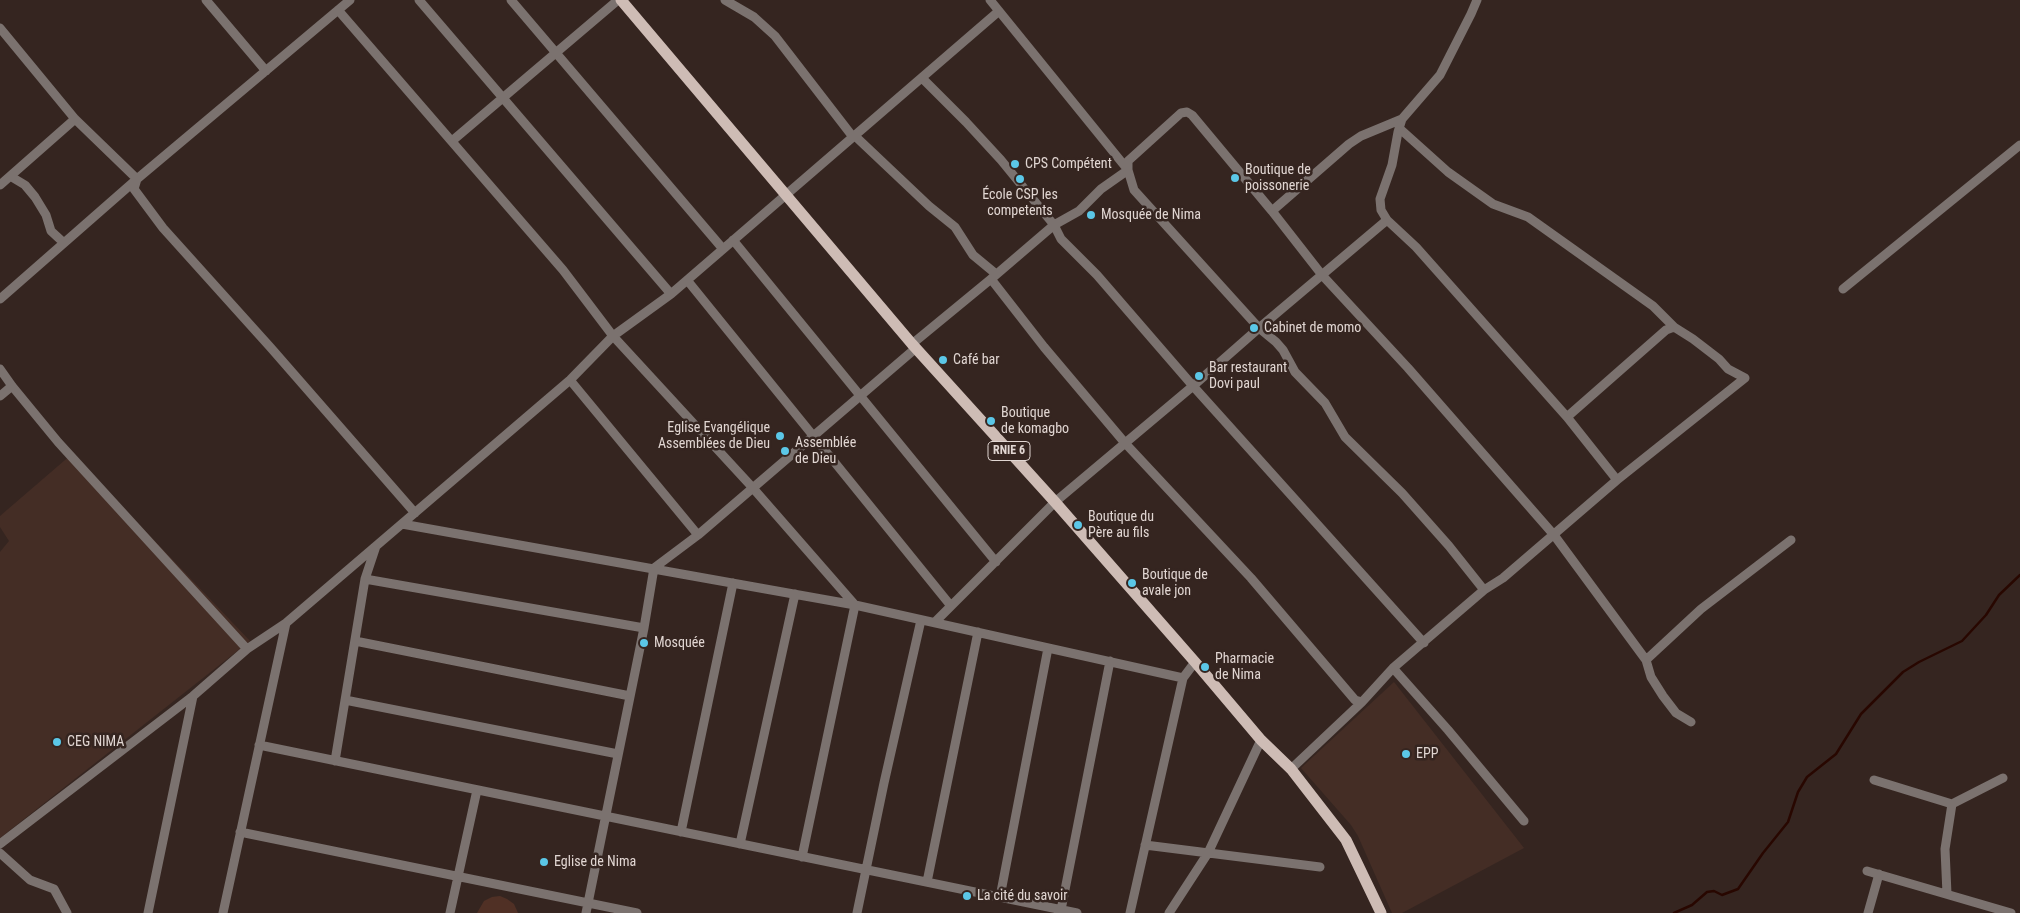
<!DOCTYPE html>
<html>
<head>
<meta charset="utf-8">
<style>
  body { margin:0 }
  canvas { display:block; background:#352520 }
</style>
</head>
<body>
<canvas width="2020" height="913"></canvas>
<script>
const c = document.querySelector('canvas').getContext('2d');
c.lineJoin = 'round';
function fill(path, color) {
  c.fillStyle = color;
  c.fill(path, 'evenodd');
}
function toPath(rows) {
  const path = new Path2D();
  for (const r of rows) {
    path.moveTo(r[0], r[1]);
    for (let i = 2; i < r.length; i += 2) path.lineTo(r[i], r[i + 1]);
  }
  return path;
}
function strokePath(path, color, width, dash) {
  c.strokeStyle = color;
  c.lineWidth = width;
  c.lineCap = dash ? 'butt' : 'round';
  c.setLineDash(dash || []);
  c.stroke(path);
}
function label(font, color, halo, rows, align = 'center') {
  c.font = font + ' "Roboto Condensed",sans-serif';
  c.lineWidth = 5;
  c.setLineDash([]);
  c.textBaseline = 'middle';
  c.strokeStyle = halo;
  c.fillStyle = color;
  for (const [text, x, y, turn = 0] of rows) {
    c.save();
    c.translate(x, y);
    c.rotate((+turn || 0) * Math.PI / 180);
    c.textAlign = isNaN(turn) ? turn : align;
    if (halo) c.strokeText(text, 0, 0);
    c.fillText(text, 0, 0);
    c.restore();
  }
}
fill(toPath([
  [72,454,250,641,0,838,0,552,9,541,0,527,0,516],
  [1394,682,1524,848,1402,913,1392,913,1358,836,1351,825,1301,768]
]), '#442d25');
fill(toPath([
  [500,896,507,899,514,904,518,913,477,913,484,901,492,897]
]), '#503025');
strokePath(toPath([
  [1674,913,1692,905,1707,892,1714,891,1722,895,1738,889,1763,853,1788,822,1798,792,1807,777,1836,754,1861,714,1903,672,1919,662,1962,641,1986,615,1999,595,2020,575]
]), '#280700', 2.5);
strokePath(toPath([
  [206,0,266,71],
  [419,0,671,294],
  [511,0,723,249],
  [725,0,754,17,775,36,853,137],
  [990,0,1128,170,1101,189,1079,211,1054,225,1061,239,1097,275,1193,386,1424,643],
  [1477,0,1471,14,1440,75,1402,119,1398,132,1392,165,1380,199,1381,210,1387,220,1416,247,1567,417,1617,480],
  [338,10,563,270,613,336,752,487,855,605,802,857],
  [0,28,75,119,137,179,134,189,163,228,271,348,415,513],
  [922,78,966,122,1001,160,1054,225,991,279],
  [855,136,929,206,955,227,973,255,996,274],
  [452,141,618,0],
  [10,176,25,185,35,197,46,215,51,231,64,243],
  [0,185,75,119],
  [1272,211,1349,144,1361,136,1402,119],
  [733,240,996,562],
  [687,280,951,606],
  [1843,289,2020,145],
  [0,299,137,179,350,0],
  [912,344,991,279,1044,347,1125,443,1251,578,1355,700,1362,702],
  [0,369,12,386,58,442,247,649],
  [570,380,698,535],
  [0,396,12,386],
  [1567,417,1666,330,1674,327],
  [402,524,855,605,1183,678],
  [365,579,644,628],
  [1484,590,1449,546,1402,493,1345,437,1325,403,1295,372,1283,350,1276,342,1259,328,1134,190,1128,170,1128,161,1181,113,1187,112,1192,115,1272,211,1322,275,1408,368,1554,535,1646,660,1651,677,1663,696,1676,713,1691,722],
  [935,622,1055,502,1193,386,1259,328,1387,220],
  [355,641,630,696],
  [1646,660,1701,609,1791,540],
  [1393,668,1448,730,1524,821],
  [345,700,618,754],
  [259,745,1077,913],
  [335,761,365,579,376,546],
  [1291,769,1362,702,1393,668,1484,590,1503,578,1617,480,1745,378,1728,369,1719,359,1693,339,1674,327,1653,306,1528,217,1493,204,1448,172,1399,128],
  [1874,780,1952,804,2003,778],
  [240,832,637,913],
  [681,832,733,583],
  [0,844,193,696,247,649,286,623,570,380,613,336,671,294,999,11],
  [740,844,795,594],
  [1145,845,1320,867],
  [0,853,30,880,54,889,67,913],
  [1867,871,2011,913],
  [927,882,978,632],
  [1947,894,1945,849,1952,804],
  [1000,897,1048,648],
  [1061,910,1110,661],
  [148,913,193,696],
  [223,913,286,623],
  [450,913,477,790],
  [586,913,644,628,654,568,698,535,916,348],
  [857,913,884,783,921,620],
  [1130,913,1183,678,1195,662],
  [1169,913,1208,853,1261,740],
  [1868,913,1879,874]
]), '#7b726f', 9);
strokePath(toPath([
  [621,0,912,344,1055,502,1195,662,1261,740,1291,769,1346,840,1381,913]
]), '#cebcb5', 11);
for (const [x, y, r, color] of [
  [1015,164,5,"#5bc7e7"],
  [1235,178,5,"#5bc7e7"],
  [1020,179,5,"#5bc7e7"],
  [1091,215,5,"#5bc7e7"],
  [1254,328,5,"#5bc7e7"],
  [943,360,5,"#5bc7e7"],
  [1199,376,5,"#5bc7e7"],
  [991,421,5,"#5bc7e7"],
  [780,436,5,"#5bc7e7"],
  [785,451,5,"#5bc7e7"],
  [1078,525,5,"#5bc7e7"],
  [1132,583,5,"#5bc7e7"],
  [644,643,5,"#5bc7e7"],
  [1205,667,5,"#5bc7e7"],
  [57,742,5,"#5bc7e7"],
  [1406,754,5,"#5bc7e7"],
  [544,862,5,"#5bc7e7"],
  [967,896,5,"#5bc7e7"]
]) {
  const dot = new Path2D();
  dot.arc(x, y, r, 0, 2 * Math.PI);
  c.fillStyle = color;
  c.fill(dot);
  strokePath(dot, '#352520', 2);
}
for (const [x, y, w] of [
  [1009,451,42]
]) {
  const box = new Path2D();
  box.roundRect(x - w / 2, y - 9.5, w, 19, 4);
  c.fillStyle = '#352520';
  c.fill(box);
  strokePath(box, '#e1d6d2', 1);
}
label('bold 12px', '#e1d6d2', null, [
  ["RNIE 6",1009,451]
]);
label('14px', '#e1d6d2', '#352520', [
  ["CPS Compétent",1025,164],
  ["Boutique de",1245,170],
  ["poissonerie",1245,186],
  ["École CSP les",1020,195,"center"],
  ["competents",1020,211,"center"],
  ["Mosquée de Nima",1101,215],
  ["Cabinet de momo",1264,328],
  ["Café bar",953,360],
  ["Bar restaurant",1209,368],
  ["Dovi paul",1209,384],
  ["Boutique",1001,413],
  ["de komagbo",1001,429],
  ["Eglise Evangélique",770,428,"right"],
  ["Assemblées de Dieu",770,444,"right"],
  ["Assemblée",795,443],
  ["de Dieu",795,459],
  ["Boutique du",1088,517],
  ["Père au fils",1088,533],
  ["Boutique de",1142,575],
  ["avale jon",1142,591],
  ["Mosquée",654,643],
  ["Pharmacie",1215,659],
  ["de Nima",1215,675],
  ["CEG NIMA",67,742],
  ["EPP",1416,754],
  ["Eglise de Nima",554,862],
  ["La cité du savoir",977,896]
], 'left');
</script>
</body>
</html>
